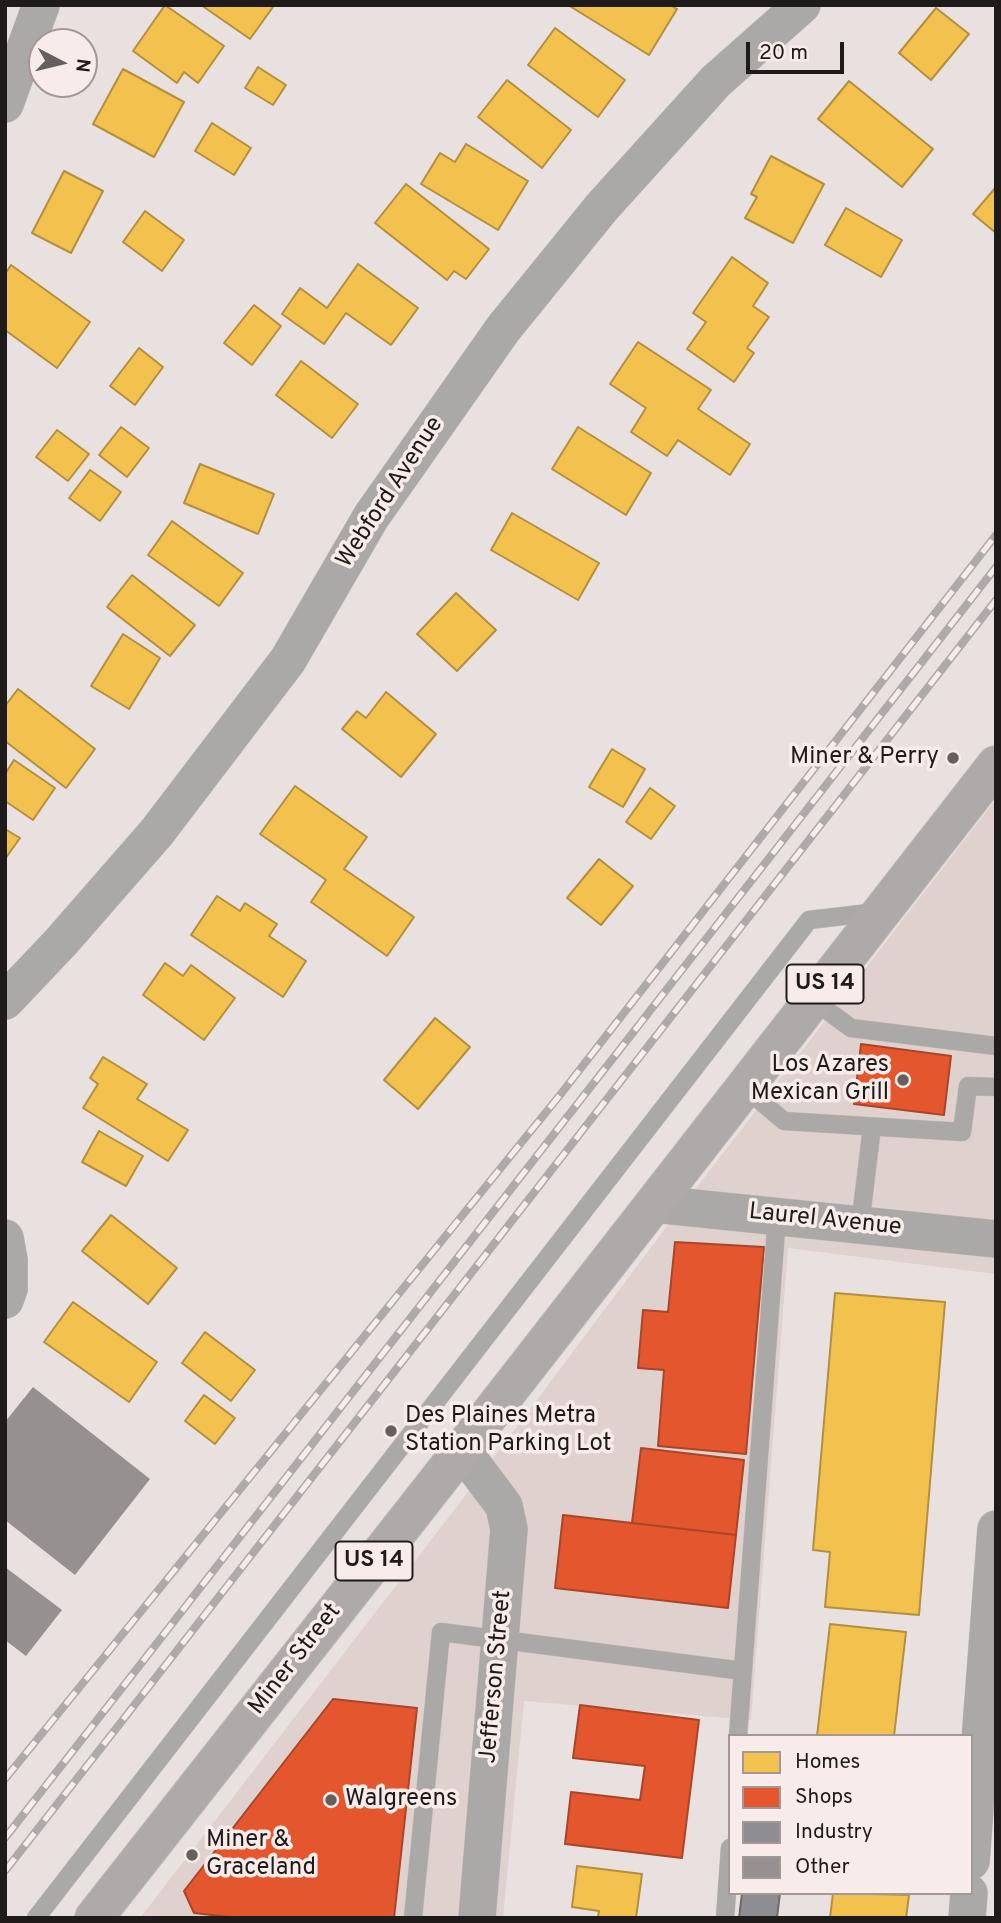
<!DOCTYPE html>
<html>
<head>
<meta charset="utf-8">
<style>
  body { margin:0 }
  #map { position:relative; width:1001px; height:1923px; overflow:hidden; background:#e8e1e0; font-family:Overpass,sans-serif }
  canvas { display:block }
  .frame { position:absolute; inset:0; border:7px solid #1f1b1a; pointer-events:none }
  .legend { position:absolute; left:728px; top:1734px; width:245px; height:161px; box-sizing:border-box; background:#f8ecea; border:2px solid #a19897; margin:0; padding:9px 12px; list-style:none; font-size:21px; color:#1f1b1a }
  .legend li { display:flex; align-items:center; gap:14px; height:35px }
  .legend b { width:35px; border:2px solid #a19897 }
  .north { position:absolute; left:28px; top:28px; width:70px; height:70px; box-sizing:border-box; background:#f8ecea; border:2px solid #a19897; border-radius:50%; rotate:97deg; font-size:19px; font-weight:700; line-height:28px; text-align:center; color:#1f1b1a }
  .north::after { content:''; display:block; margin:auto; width:24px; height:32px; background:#65605f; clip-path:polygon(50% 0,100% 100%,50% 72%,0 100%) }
  .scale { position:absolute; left:746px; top:42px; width:98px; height:32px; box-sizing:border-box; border:4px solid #1f1b1a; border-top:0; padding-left:9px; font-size:21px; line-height:24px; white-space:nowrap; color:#1f1b1a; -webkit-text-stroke:5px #f8ecea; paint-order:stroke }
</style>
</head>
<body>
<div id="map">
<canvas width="1001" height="1923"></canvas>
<div class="frame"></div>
<ul class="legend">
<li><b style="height:19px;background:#f2c14e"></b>Homes</li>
<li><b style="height:19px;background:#e4572e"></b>Shops</li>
<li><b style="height:19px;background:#8d8d92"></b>Industry</li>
<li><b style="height:19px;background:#969190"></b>Other</li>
</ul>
<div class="north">N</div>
<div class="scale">20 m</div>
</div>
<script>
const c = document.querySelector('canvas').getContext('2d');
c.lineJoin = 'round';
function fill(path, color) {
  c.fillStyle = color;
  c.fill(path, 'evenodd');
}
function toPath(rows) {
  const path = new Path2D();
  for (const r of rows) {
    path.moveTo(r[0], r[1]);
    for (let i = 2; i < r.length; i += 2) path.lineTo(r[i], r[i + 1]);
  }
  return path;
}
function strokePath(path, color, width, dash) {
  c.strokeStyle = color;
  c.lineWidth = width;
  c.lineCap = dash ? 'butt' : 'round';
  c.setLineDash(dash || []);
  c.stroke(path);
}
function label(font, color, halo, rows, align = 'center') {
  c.font = font + ' Overpass,sans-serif';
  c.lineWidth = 7;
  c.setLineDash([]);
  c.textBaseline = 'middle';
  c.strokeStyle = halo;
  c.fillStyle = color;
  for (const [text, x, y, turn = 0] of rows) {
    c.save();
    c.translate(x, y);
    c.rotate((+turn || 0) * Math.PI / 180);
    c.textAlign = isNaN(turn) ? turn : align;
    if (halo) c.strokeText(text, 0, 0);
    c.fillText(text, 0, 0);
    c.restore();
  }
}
fill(toPath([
  [996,799,996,1274,788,1248,751,1720,524,1701,503,1918,140,1918,465,1496,670,1222]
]), '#dfd1ce');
const homes = toPath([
  [165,5,224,46,198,83,184,72,177,83,133,51,165,5],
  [201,5,270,5,273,7,250,39,201,5],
  [568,5,670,5,677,9,649,55,568,5],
  [936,8,969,34,931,80,899,53,936,8],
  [555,28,625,80,598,117,528,65,555,28],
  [258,67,286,85,273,105,245,88,258,67],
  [123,69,184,102,154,157,93,124,123,69],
  [507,80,571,130,542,168,478,117,507,80],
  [849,81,933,149,902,187,818,119,849,81],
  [212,123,251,148,234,175,195,151,212,123],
  [466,144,528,181,498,230,421,184,440,153,455,162,466,144],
  [771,156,824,184,793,243,745,218,757,197,751,194,771,156],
  [64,171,103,191,71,253,32,233,64,171],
  [406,184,489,249,466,279,454,271,447,280,375,223,406,184],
  [996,187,996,233,973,214,996,187],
  [846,208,902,240,881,277,825,245,846,208],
  [145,211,184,240,162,271,123,242,145,211],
  [732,257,768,283,753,306,769,317,747,348,754,353,734,382,687,349,706,322,693,313,732,257],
  [358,264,418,308,391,345,346,313,324,344,282,314,300,288,327,308,358,264],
  [11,265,90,322,57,368,5,330,5,274,11,265],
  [254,305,281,326,252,365,224,343,254,305],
  [638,342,711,390,698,409,750,444,730,475,678,440,667,456,631,432,646,408,610,384,638,342],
  [139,348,163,367,135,405,110,386,139,348],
  [301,361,358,404,332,438,276,395,301,361],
  [121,427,149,448,127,477,99,455,121,427],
  [578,427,651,473,626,515,552,469,578,427],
  [57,430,89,454,68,481,36,457,57,430],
  [200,464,274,494,258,534,184,503,200,464],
  [90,470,121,492,100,521,69,498,90,470],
  [512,513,599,563,578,600,491,550,512,513],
  [172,521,243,573,219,606,148,555,172,521],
  [132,575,195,625,170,656,107,607,132,575],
  [456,593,496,630,457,671,417,634,456,593],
  [123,634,160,658,129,709,91,686,123,634],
  [18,689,95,749,66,788,5,741,5,706,18,689],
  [386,692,436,734,401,777,342,729,357,711,366,718,386,692],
  [612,749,645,769,623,807,589,787,612,749],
  [14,760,55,788,33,820,5,801,5,774,14,760],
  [295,786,367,837,344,869,414,917,387,956,311,902,326,880,260,834,295,786],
  [650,788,675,806,651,839,626,822,650,788],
  [5,829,20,838,5,859,5,829],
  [599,859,633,886,601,925,567,898,599,859],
  [217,896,240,911,245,903,277,924,269,936,306,961,283,997,191,935,217,896],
  [165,963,183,976,191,965,235,998,204,1040,143,995,165,963],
  [435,1018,470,1047,418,1109,384,1080,435,1018],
  [103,1057,147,1084,137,1099,188,1130,168,1161,83,1108,98,1084,90,1078,103,1057],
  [99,1131,143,1156,126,1186,82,1162,99,1131],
  [111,1215,177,1268,148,1304,82,1251,111,1215],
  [835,1293,945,1302,919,1615,825,1607,830,1552,813,1550,835,1293],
  [73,1302,157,1362,129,1402,44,1342,73,1302],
  [205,1332,255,1370,231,1401,182,1363,205,1332],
  [204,1395,235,1418,215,1444,185,1421,204,1395],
  [830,1624,906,1632,894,1736,817,1736,830,1624],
  [577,1866,642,1874,636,1918,598,1917,599,1911,572,1907,577,1866],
  [833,1893,909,1895,906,1918,830,1918,833,1893]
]);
fill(homes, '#f2c14e');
strokePath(homes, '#b38f3e', 2);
const shops = toPath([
  [861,1044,951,1056,944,1115,854,1104,861,1044],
  [675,1242,764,1247,746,1454,658,1446,664,1370,638,1368,643,1310,668,1312,675,1242],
  [641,1448,744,1460,736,1535,632,1523,641,1448],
  [563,1515,736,1535,728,1608,555,1588,563,1515],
  [333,1699,417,1708,394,1918,237,1918,194,1913,184,1891,333,1699],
  [580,1705,699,1720,682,1858,565,1844,571,1792,640,1800,645,1766,573,1758,580,1705]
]);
fill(shops, '#e4572e');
strokePath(shops, '#a94528', 2);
const industry = toPath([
  [742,1893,780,1893,777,1918,739,1918,742,1893]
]);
fill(industry, '#8d8d92');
strokePath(industry, '#6c6b6e', 2);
fill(toPath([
  [33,1387,150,1479,75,1575,5,1520,5,1422],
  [5,1567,62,1610,26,1656,5,1640]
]), '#969190');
const service = toPath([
  [813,1000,851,1028,996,1046],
  [745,1088,784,1121,962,1132,968,1086,996,1087],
  [860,1225,872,1127],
  [738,1736,777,1216],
  [36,1918,809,920,878,912],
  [413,1918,441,1632,743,1671],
  [725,1918,730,1848]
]);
const minor = toPath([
  [5,104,41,5],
  [5,1001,61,942,157,832,288,660,371,517,503,329,602,207,716,81,802,5],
  [654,1204,996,1239],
  [5,1238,9,1260,9,1289,5,1300],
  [462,1450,504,1506,509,1529,477,1918],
  [971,1861,996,1529],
  [967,1918,969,1893]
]);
const primary = toPath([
  [94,1918,462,1450,996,765]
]);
strokePath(service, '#c3bebd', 19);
strokePath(minor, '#c3bebd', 38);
strokePath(primary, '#c3bebd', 40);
strokePath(service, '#aba8a8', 18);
strokePath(minor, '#aba8a8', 37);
strokePath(primary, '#aeaaa9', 38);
const rail = toPath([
  [5,1779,560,1095,996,535],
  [5,1838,996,567],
  [5,1871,996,600]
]);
strokePath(rail, '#adaaa9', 8);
strokePath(rail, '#f8ecea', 5, [16]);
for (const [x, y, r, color] of [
  [953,758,7,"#65605f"],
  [903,1080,7,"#65605f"],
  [391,1431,7,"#65605f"],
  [331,1800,7,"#65605f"],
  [192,1855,7,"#65605f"]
]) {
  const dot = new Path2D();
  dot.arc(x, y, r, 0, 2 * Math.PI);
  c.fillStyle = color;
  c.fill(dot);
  strokePath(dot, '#f8ecea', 2.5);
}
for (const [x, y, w] of [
  [825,984,77],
  [374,1561,77]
]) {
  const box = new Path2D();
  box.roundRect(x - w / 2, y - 19.5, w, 39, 5);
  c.fillStyle = '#f8ecea';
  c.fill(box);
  strokePath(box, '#1f1b1a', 2);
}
label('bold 23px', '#1f1b1a', null, [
  ["US 14",825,984],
  ["US 14",374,1561]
]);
label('24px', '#1f1b1a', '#f8ecea', [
  ["Webford Avenue",391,493,-57],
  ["Laurel Avenue",825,1221,6],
  ["Miner Street",296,1660,-52],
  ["Jefferson Street",497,1677,-85]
]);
label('24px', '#1f1b1a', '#f8ecea', [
  ["Miner & Perry",939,758,"right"],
  ["Los Azares",889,1066,"right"],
  ["Mexican Grill",889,1094,"right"],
  ["Des Plaines Metra",405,1417],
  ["Station Parking Lot",405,1445],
  ["Walgreens",345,1800],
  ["Miner &",206,1841],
  ["Graceland",206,1869]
], 'left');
</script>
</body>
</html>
